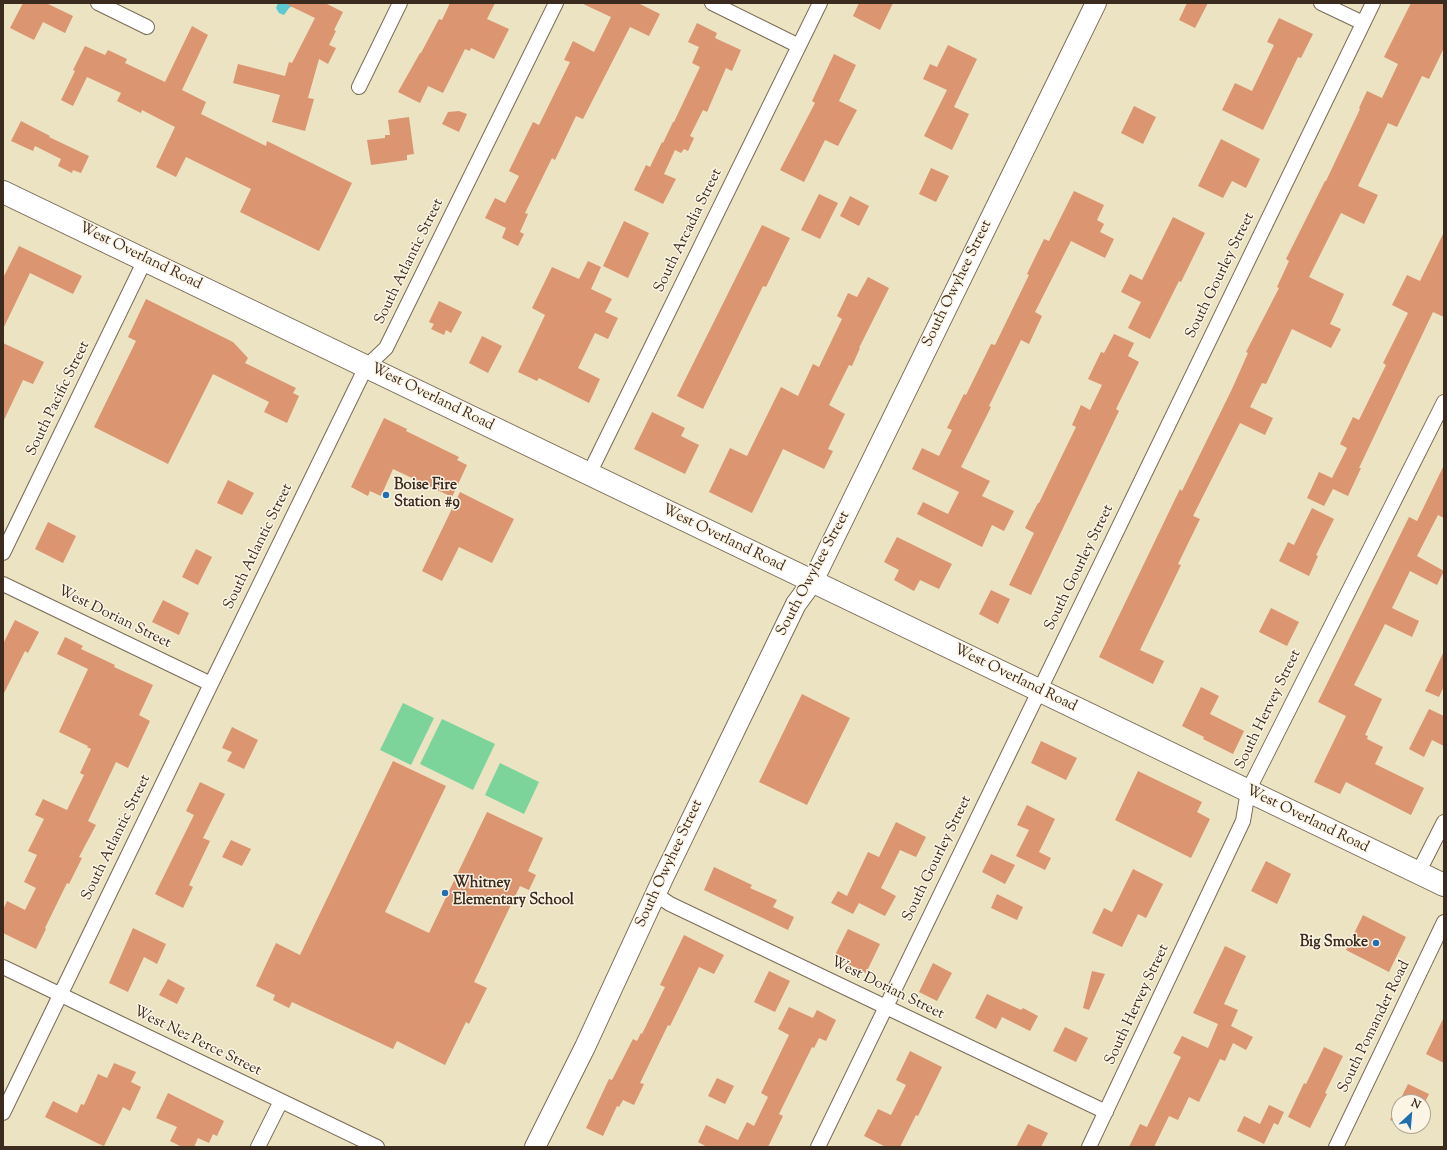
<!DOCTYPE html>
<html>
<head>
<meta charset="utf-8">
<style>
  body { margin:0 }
  #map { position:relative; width:1447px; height:1150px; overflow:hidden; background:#ebe3c2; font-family:"Sorts Mill Goudy",serif }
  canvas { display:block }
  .frame { position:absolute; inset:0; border:4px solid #3b2a1e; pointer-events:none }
  .north { position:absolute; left:1391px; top:1094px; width:40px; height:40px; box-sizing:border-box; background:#fcf5e5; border:1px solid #afa495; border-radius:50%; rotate:26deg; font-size:11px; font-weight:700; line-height:16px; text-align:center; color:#3b2a1e }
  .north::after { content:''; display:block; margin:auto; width:14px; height:18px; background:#1f6fb2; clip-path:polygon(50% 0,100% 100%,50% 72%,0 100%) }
</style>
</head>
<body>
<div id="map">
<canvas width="1447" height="1150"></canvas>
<div class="frame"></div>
<div class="north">N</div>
</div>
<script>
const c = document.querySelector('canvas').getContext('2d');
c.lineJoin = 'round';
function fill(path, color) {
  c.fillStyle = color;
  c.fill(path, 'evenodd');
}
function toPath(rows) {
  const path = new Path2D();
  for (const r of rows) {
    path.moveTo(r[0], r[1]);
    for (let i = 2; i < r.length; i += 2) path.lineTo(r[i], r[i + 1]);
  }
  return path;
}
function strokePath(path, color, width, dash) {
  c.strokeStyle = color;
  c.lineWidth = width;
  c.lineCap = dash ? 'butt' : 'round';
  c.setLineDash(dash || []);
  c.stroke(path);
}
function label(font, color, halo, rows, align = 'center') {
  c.font = font + ' "Sorts Mill Goudy",serif';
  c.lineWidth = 3;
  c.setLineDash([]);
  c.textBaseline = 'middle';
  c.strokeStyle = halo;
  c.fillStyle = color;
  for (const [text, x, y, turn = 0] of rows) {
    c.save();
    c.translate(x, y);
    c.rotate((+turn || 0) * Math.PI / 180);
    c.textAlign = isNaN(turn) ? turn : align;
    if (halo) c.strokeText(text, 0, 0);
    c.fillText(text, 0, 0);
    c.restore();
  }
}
fill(toPath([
  [403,703,434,718,411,765,380,750],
  [442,719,495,744,473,790,420,764],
  [500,763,539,782,524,814,485,795]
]), '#7cd49a');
fill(toPath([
  [278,3,298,3,289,8,284,15,279,13,276,8]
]), '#5dcad1');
fill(toPath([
  [23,3,46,3,73,16,65,33,43,22,34,40,10,28],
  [284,3,325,3,343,12,334,30,336,31,329,45,336,48,328,64,319,59,308,98,314,99,305,131,272,122,280,95,233,83,238,64,285,76,289,62,292,63,315,18],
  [450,3,495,3,487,19,509,29,494,59,471,48,470,51,465,49,443,93,428,86,420,103,398,92,420,53,421,53,439,19,442,20],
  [581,3,638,3,660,14,649,36,630,27,583,119,576,116,555,160,552,158,525,213,528,214,520,232,524,234,518,246,502,238,506,228,485,218,495,198,505,203,519,176,509,171,533,122,539,125,570,62,564,60,573,41,594,52,611,17],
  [859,3,893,3,880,30,853,16],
  [1187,3,1208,3,1195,28,1179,20],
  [1411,3,1444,3,1444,48,1429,79,1422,76,1397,127,1388,123,1358,186,1378,195,1364,224,1341,213,1309,277,1344,294,1330,324,1341,329,1331,348,1292,329,1266,384,1262,383,1250,407,1273,418,1265,435,1240,423,1193,516,1200,519,1178,564,1181,565,1140,650,1164,661,1153,684,1099,657,1180,489,1182,491,1232,389,1248,353,1246,352,1279,288,1277,287,1289,261,1286,259,1325,181,1326,181,1360,109,1359,108,1367,91,1382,98,1398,64,1384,57],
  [1279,18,1313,34,1301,58,1298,57,1263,130,1222,110,1235,83,1252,91,1274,45,1267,42],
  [697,23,717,33,715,38,741,50,732,71,726,68,707,112,703,110,690,136,694,138,688,151,684,149,681,153,675,150,664,174,676,179,663,204,634,190,646,165,650,167,662,142,663,143,673,122,674,122,700,67,692,63,699,47,688,42],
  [192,26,208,35,182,90,206,102,201,114,266,146,267,141,352,183,319,251,240,212,251,189,186,157,176,177,156,167,175,127,142,110,141,113,117,101,121,93,87,77,73,106,61,100,75,71,73,70,85,46,105,55,108,50,127,59,125,63,165,82],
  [948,45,977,59,954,107,969,114,952,150,924,136,947,90,923,79,930,64,937,67],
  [834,54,856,65,839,101,857,110,838,146,825,140,804,182,780,170,815,103,812,101],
  [1134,106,1156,117,1143,144,1121,133],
  [459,111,467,114,459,132,442,124,448,112],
  [409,117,414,154,407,155,407,160,371,165,367,140,385,138,385,135,390,135,388,120],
  [21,121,50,136,49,137,89,156,81,173,73,170,72,173,58,166,61,159,35,146,33,151,11,141],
  [1221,139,1260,159,1246,188,1232,181,1223,198,1198,186],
  [931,168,949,176,936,202,919,194],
  [1074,191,1104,205,1097,220,1104,224,1100,232,1114,239,1105,258,1071,241,1035,312,1042,316,1029,344,1021,340,989,406,991,407,961,467,990,481,982,496,1014,511,1004,531,992,525,982,547,917,514,923,502,948,514,959,492,912,469,922,448,939,456,952,430,947,428,964,394,966,395,991,344,995,345,1029,275,1027,274,1044,239,1049,241],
  [819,194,838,203,820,239,801,230],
  [850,196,869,206,859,226,840,216],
  [1173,217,1205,233,1181,282,1179,281,1150,339,1128,328,1141,302,1121,292,1130,274,1142,280],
  [624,221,649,233,628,278,603,266],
  [762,225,790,238,766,287,763,286,703,409,677,396],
  [1444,232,1444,317,1433,312,1359,468,1361,468,1348,496,1333,489,1324,506,1307,498,1319,472,1332,478,1347,448,1340,444,1353,417,1359,420,1386,365,1383,363,1408,313,1392,305,1407,275,1420,281],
  [19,246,82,276,73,294,30,273,3,329,3,278],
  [588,261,601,267,591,289,612,299,605,312,618,318,608,339,595,333,578,368,600,379,589,403,539,378,537,381,518,372,545,315,532,308,552,267,579,279],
  [868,277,889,288,859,348,860,348,852,366,849,365,829,405,845,414,828,449,833,451,824,469,783,449,752,513,709,492,730,448,747,456,781,387,798,396,813,364,819,367,842,319,837,316,848,293,857,297],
  [146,299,233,342,248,358,245,363,296,388,293,393,299,396,287,423,264,412,269,402,213,374,168,464,94,427,136,341,128,337],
  [439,301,462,312,451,333,446,330,444,335,431,329,434,324,429,322],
  [1114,334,1134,343,1128,356,1139,362,1116,409,1119,411,1031,595,1009,585,1034,533,1025,528,1038,503,1039,503,1076,427,1072,425,1081,405,1090,410,1102,385,1088,379,1101,352,1104,353],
  [482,336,502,346,488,373,469,363],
  [3,343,44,362,33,384,23,380,3,422],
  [652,412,685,428,681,436,699,445,685,474,634,449],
  [384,418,407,429,406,431,459,457,457,460,467,465,452,497,393,469,381,496,370,491,368,496,351,487],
  [1444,465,1444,518,1438,515,1417,556,1444,571,1437,585,1410,571,1392,608,1419,621,1412,637,1385,624,1354,685,1382,699,1365,735,1368,736,1367,739,1383,747,1375,764,1424,788,1411,815,1346,782,1340,794,1314,782,1346,716,1318,702,1409,517,1417,521],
  [228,480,254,493,242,515,217,503],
  [460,492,514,519,492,563,459,547,442,581,422,571],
  [1312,508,1334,519,1316,555,1318,556,1309,576,1279,561,1288,542,1294,545],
  [48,522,76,536,63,563,35,549],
  [897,537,952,564,939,589,920,580,914,591,894,580,899,570,884,562],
  [196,549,212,557,198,585,182,577],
  [991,590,1010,599,998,624,979,614],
  [163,600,189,613,179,635,152,622],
  [1271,608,1299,622,1287,646,1259,632],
  [15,620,39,632,28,653,25,651,3,695,3,644],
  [65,637,83,646,81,649,115,665,114,667,153,685,139,715,150,721,128,768,116,762,88,821,96,825,79,857,82,858,69,884,67,883,45,928,46,929,36,949,3,933,3,910,7,901,25,910,36,888,24,882,37,855,28,851,44,819,35,815,43,799,67,810,84,775,80,773,91,749,87,747,88,746,59,732,88,669,57,654],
  [1444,651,1444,686,1439,697,1425,691],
  [1201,687,1219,696,1210,714,1244,731,1233,754,1203,739,1204,737,1182,726],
  [802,694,850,718,807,805,759,782],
  [1429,709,1444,716,1444,746,1432,740,1424,757,1409,749],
  [232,727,258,740,244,769,227,761,232,752,222,748],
  [1041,741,1077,758,1066,780,1031,763],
  [393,761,446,786,385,912,429,933,487,812,543,838,528,871,536,875,529,890,520,886,474,982,487,988,469,1024,466,1022,445,1065,397,1041,393,1049,292,1002,289,1008,273,1000,275,995,256,986,276,943,300,955],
  [1138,771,1202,802,1197,812,1210,819,1191,858,1115,820],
  [200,782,225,794,203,838,210,841,189,885,193,887,183,908,155,894,194,815,186,811],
  [1027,805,1055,819,1039,852,1051,858,1045,870,1016,856,1029,830,1017,825],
  [896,822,926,837,916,857,900,850,881,888,896,896,885,916,859,903,853,914,831,903,838,891,847,896,868,852,879,857],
  [231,840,251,849,242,866,222,857],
  [991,854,1015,865,1005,884,982,872],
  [1266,861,1291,874,1277,904,1251,891],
  [714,867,752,885,750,888,777,900,773,907,794,917,788,930,704,890],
  [1133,869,1163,884,1146,918,1138,914,1122,947,1092,933,1104,908,1112,912],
  [997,894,1023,907,1017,920,991,908],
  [1363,915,1406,937,1389,972,1346,950],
  [133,928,166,944,157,964,144,957,128,992,109,983],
  [848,929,880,944,866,973,834,957],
  [684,935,724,955,714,974,699,967,670,1026,668,1025,640,1083,644,1084,634,1105,623,1100,619,1107,617,1106,603,1136,586,1128,609,1079,612,1080,633,1039,637,1041,641,1033,642,1034,665,987,660,985],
  [1225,946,1246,956,1224,1004,1238,1010,1231,1026,1253,1037,1246,1050,1233,1043,1225,1061,1220,1059,1199,1102,1189,1097,1178,1120,1169,1116,1154,1147,1129,1147,1140,1124,1147,1127,1181,1057,1173,1053,1182,1036,1208,1048,1218,1024,1193,1013],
  [933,963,952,973,937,1001,919,992],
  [769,971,790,981,775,1012,754,1002],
  [1092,971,1105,974,1089,1010,1083,1008],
  [168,979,185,988,177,1004,159,995],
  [987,994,1021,1010,1023,1008,1038,1016,1030,1031,1002,1017,996,1029,975,1018],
  [789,1007,813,1018,817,1010,836,1020,826,1041,819,1038,814,1048,812,1047,779,1114,783,1116,768,1147,707,1147,698,1142,706,1125,738,1140,747,1122,754,1126,768,1097,761,1093,789,1035,778,1029],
  [1444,1017,1444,1063,1426,1054],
  [1065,1027,1088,1038,1076,1062,1053,1051],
  [1324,1047,1343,1056,1325,1093,1327,1094,1310,1128,1288,1117,1304,1083,1306,1084],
  [910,1051,942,1067,918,1116,916,1115,900,1147,886,1147,864,1136,878,1109,891,1115,906,1085,896,1080],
  [114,1063,136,1072,131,1082,141,1087,130,1111,123,1107,104,1146,99,1144,45,1117,53,1101,77,1113,81,1104,84,1105,98,1074,107,1078],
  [717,1078,734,1086,725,1104,708,1096],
  [1408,1084,1429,1094,1423,1106,1423,1102,1399,1102,1399,1124,1390,1120],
  [168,1093,224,1121,217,1136,213,1134,209,1143,198,1138,194,1147,182,1147,170,1141,177,1127,156,1118],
  [1269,1105,1284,1112,1278,1125,1274,1123,1264,1144,1237,1131,1244,1116,1260,1124],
  [1028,1124,1048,1133,1041,1147,1016,1147]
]), '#dc9571');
const street = toPath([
  [98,3,147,27],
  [712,3,799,46],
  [1321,3,1363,23],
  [359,87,400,3],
  [589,474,820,3],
  [3,553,145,260],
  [3,584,211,684],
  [1418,873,1444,822],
  [655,894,670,904,1106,1112],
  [3,967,377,1147],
  [3,1113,211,684,366,367,386,348,556,3],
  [258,1147,281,1101],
  [818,1147,1373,3],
  [1089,1147,1243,821,1248,791,1444,402],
  [1336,1147,1444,922]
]);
const secondary = toPath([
  [535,1147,585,1047,664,876,796,604,813,581,1096,3]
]);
const primary = toPath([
  [3,192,1444,885]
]);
strokePath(street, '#796b57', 16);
strokePath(secondary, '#796b57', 22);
strokePath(primary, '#796b57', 24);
strokePath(street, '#fff', 14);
strokePath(secondary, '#fff', 20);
strokePath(primary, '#fff', 22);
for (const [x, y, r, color] of [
  [386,495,4,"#1f6fb2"],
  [445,893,4,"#1f6fb2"],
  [1376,943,4,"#1f6fb2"]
]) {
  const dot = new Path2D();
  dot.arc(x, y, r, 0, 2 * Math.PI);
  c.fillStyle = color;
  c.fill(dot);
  strokePath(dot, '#fcf5e5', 1.5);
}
label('15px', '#3b2a1e', '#fcf5e5', [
  ["South Arcadia Street",689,231,-64],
  ["West Overland Road",140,257,26],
  ["South Atlantic Street",410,262,-64],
  ["South Gourley Street",1221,276,-64],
  ["South Owyhee Street",958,284,-64],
  ["West Overland Road",432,398,26],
  ["South Pacific Street",59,399,-64],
  ["West Overland Road",723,539,26],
  ["South Atlantic Street",259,547,-64],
  ["South Gourley Street",1080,568,-64],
  ["South Owyhee Street",814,574,-62],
  ["West Dorian Street",114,618,26],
  ["West Overland Road",1015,679,26],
  ["South Hervey Street",1269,710,-64],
  ["West Overland Road",1307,820,26],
  ["South Atlantic Street",117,838,-64],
  ["South Gourley Street",938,859,-64],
  ["South Owyhee Street",670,864,-65],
  ["West Dorian Street",887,989,26],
  ["South Hervey Street",1138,1005,-65],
  ["South Pomander Road",1375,1027,-64],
  ["West Nez Perce Street",197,1042,26]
]);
label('bold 15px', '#3b2a1e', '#fcf5e5', [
  ["Boise Fire",394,486],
  ["Station #9",394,503],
  ["Whitney",453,884],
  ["Elementary School",453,901],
  ["Big Smoke",1368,943,"right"]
], 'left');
</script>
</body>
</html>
